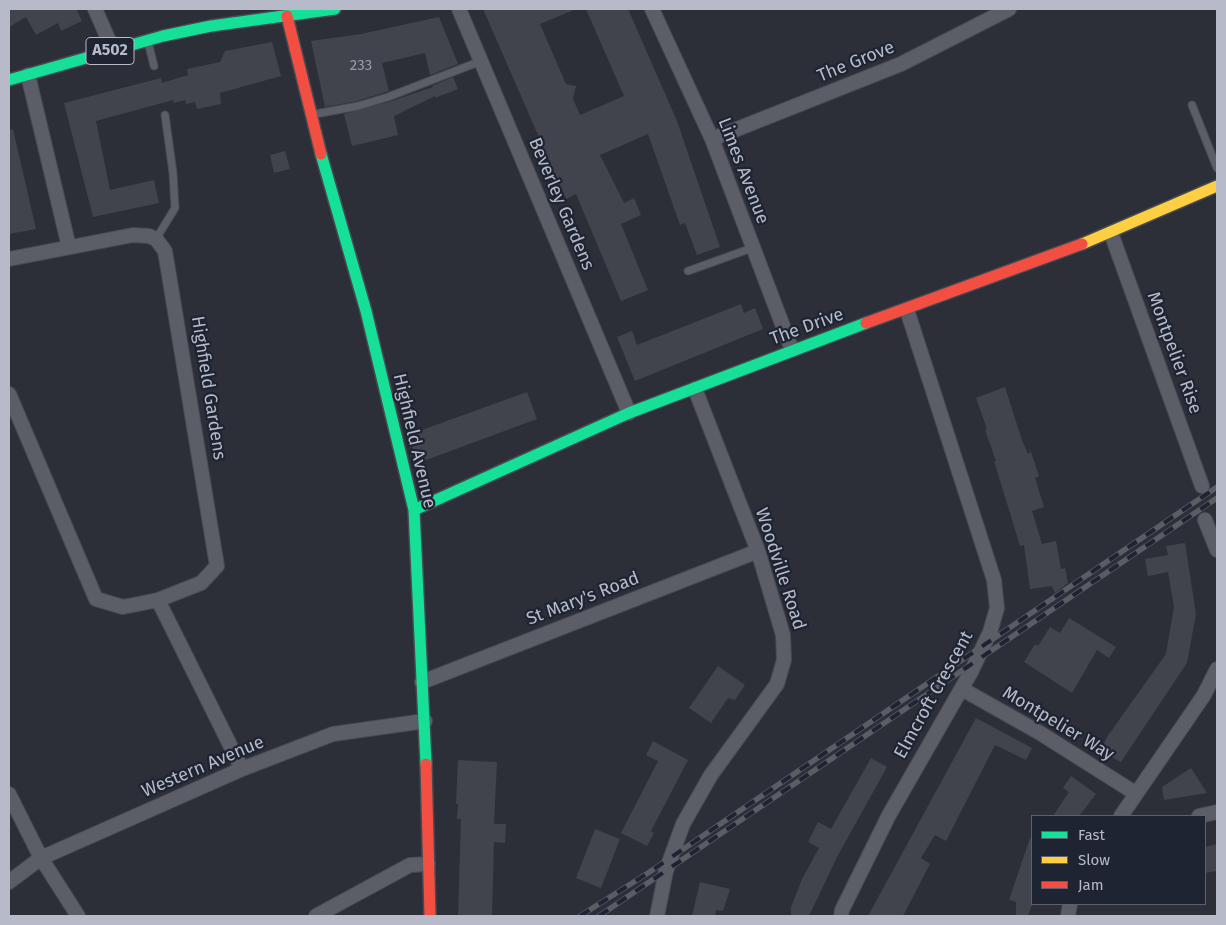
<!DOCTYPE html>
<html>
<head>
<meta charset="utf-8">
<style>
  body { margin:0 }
  #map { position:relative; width:1226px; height:925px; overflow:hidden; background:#2c2f38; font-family:"Fira Sans",sans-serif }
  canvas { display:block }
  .frame { position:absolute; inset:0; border:10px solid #b7bbc9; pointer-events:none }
  .legend { position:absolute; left:1031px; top:815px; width:175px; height:90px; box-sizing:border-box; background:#1f2433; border:1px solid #5c606f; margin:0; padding:6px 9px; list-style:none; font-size:15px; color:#b7bbc9 }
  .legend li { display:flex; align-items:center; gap:10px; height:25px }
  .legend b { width:25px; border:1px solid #5c606f }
</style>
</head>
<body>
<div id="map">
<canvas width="1226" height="925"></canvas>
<div class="frame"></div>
<ul class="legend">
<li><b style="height:6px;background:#16e098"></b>Fast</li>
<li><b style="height:6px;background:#ffcf43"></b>Slow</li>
<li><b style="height:6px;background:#f24e42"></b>Jam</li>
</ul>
</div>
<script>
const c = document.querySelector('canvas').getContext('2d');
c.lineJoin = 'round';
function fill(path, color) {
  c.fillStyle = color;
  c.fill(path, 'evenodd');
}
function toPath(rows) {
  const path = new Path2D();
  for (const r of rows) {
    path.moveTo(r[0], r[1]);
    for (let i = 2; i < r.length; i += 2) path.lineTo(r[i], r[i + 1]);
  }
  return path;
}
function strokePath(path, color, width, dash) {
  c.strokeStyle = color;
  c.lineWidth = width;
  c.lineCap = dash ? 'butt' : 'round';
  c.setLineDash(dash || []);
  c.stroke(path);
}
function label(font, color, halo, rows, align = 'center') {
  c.font = font + ' "Fira Sans",sans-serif';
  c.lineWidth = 4.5;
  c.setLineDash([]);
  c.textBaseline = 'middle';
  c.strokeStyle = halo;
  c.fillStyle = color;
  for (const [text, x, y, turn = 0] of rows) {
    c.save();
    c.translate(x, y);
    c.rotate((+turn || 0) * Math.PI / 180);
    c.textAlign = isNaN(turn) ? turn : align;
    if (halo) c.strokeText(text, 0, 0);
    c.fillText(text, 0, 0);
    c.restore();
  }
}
fill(toPath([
  [9,9,76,9,82,21,61,31,58,23,36,35,26,17,9,27],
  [483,9,576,9,540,24,566,84,576,86,573,99,580,115,624,96,586,9,628,9,677,121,720,247,697,255,685,223,680,225,648,134,600,155,624,203,634,198,641,215,621,224,648,290,621,301,576,194,566,199],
  [439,17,458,64,430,75,425,53,382,63,389,91,357,101,325,107,311,41,361,34],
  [272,42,281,76,220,93,221,104,197,109,195,102,186,104,185,100,174,103,173,100,96,121,110,190,154,180,159,203,93,217,64,103,161,78,162,83,188,75,187,69,220,62,225,51],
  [453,77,458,89,435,98,435,96,394,116,398,135,352,146,344,114,392,101,433,87,432,86],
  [13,129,36,229,9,234,9,130],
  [285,151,290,169,274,173,270,155],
  [741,304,744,313,755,308,763,329,635,381,617,337,632,331,637,345],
  [1005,387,1022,440,1028,454,1031,452,1039,476,1035,478,1044,507,1032,511,1042,544,1056,541,1061,569,1065,568,1068,583,1055,593,1052,586,1030,589,1024,545,1020,546,994,461,996,461,985,430,987,429,976,398],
  [527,392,537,419,418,463,408,435],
  [1185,543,1196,614,1187,663,1121,762,1100,751,1107,737,1166,654,1174,607,1168,572,1148,576,1145,559,1168,555,1166,546],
  [1069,618,1116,647,1109,658,1097,650,1072,693,1024,662,1035,644,1038,646,1050,627,1060,633],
  [718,666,745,685,735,700,728,698,711,723,689,708],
  [976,718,1032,748,1026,760,995,745,946,841,935,835,921,858,930,864,903,916,868,916],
  [653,741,688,760,651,831,654,833,647,846,621,833,658,761,646,755],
  [871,758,887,767,837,857,809,916,791,916,791,907,802,879,819,848,808,842,818,822,831,829],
  [458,760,497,762,494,824,506,824,505,843,494,842,492,916,458,916,461,819,457,819,458,804,456,804],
  [1191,768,1207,793,1164,800,1162,787],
  [1071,776,1096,794,1079,816,1053,816,1069,792,1063,788],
  [595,829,620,839,601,888,576,878],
  [1030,838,1032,838,1032,905,1028,916,1016,916,1016,902,1009,900],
  [1217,844,1217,871,1205,873,1205,847],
  [700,882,730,889,723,911,716,910,715,916,692,916]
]), '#41444c');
const lane = toPath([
  [148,42,154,66],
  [1192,105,1217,168],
  [310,115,358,106,388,97,481,61],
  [156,239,175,208,173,173,165,115],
  [688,271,752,248]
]);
const street = toPath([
  [95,9,113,50],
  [459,9,629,413],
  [652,9,712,139,792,350],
  [28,75,69,247],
  [712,139,901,64,1009,9],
  [1111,233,1202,486],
  [9,259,133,235,149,236,156,239,165,251,217,566,201,583,158,600],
  [9,394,96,599,123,607,158,600,242,769],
  [1205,520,1217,550],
  [422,682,758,551],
  [962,689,1040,733,1135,793],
  [9,794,41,858,78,916],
  [1121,816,1204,695,1217,669],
  [1199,816,1217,812],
  [9,882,41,858,242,769,333,734,425,721],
  [316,916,410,865,428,864],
  [657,916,666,871,683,824,711,775,777,684,784,660,783,635,758,551,695,389],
  [841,916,842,910,889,815,971,672,990,632,997,608,994,580,907,310],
  [1068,916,1070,904]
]);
const fast = toPath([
  [9,80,163,36,211,26,335,9],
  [321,154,366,311,414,510,426,764],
  [414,510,629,413,866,323]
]);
const slow = toPath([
  [1082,244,1217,186]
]);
const jam = toPath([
  [287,16,321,154],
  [866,323,1082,244],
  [426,764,430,916]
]);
strokePath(lane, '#484a51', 9);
strokePath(street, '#484a51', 16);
strokePath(fast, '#484a51', 14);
strokePath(slow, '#484a51', 14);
strokePath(jam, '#484a51', 14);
strokePath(lane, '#5c5e67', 7);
strokePath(street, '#5c5e67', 14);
strokePath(fast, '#16e098', 11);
strokePath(slow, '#ffcf43', 11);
strokePath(jam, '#f24e42', 11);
const rail = toPath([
  [580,916,648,873,1217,487],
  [599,916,1217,498]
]);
strokePath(rail, '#5a5d64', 5.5);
strokePath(rail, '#1f2433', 4, [11]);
label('15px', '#9a9daa', null, [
  ["233",361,66]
]);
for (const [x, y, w] of [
  [110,51,48]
]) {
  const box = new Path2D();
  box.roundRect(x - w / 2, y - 13.5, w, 27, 4);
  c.fillStyle = '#1f2433';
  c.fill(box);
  strokePath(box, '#b7bbc9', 1);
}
label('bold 16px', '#b7bbc9', null, [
  ["A502",110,51]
]);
label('18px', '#b7bbc9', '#1f2433', [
  ["The Grove",856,62,-22],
  ["Limes Avenue",743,171,69],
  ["Beverley Gardens",561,204,67],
  ["The Drive",807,327,-20],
  ["Montpelier Rise",1174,353,70],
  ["Highfield Gardens",208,388,81],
  ["Highfield Avenue",414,441,77],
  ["Woodville Road",780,569,72],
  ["St Mary's Road",583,599,-21],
  ["Elmcroft Crescent",934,695,-61],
  ["Montpelier Way",1058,724,31],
  ["Western Avenue",203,767,-23]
]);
</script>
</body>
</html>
